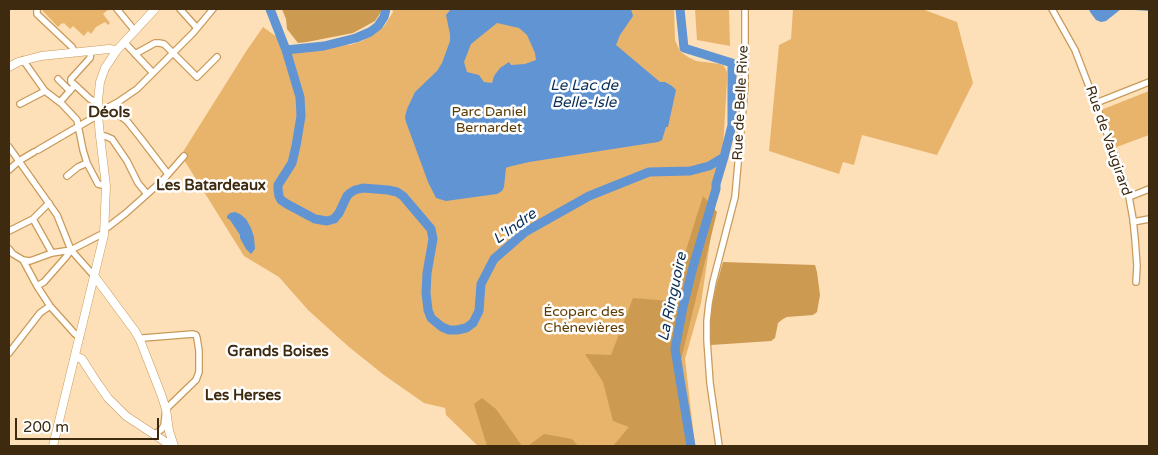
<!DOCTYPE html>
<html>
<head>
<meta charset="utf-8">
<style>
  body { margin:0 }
  #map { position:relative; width:1158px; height:455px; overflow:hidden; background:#fddfb8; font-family:"Varela Round",sans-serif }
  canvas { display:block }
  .frame { position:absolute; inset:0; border:10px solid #3e2a0f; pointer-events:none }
  .scale { position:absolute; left:15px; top:418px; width:144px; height:22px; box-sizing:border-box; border:2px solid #3e2a0f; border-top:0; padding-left:6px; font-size:15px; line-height:18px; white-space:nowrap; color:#3e2a0f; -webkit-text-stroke:4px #fff; paint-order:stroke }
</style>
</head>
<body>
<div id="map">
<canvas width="1158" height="455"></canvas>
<div class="frame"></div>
<div class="scale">200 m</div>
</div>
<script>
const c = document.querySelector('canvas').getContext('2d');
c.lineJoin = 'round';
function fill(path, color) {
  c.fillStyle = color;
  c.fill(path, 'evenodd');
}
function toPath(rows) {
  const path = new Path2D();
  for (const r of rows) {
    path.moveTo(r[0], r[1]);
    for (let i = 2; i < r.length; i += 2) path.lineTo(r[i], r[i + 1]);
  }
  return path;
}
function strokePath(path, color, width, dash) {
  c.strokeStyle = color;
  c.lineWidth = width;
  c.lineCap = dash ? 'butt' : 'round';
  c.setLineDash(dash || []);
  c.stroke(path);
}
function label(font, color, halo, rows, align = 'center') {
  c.font = font + ' "Varela Round",sans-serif';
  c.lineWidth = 5;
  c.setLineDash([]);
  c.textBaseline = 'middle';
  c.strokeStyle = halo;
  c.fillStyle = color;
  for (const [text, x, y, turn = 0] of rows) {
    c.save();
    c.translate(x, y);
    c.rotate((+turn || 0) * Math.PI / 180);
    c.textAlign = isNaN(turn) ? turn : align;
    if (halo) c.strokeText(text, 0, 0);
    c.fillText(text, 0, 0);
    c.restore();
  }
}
fill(toPath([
  [43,9,109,9,103,14,110,23,108,25,105,22,96,27,91,34,88,31,84,36,73,26,70,29,64,23,63,24,62,23,58,27,42,10],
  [392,9,674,9,675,40,678,47,681,52,688,57,696,61,720,64,724,66,727,72,727,81,723,149,720,154,722,161,701,303,685,359,695,446,478,446,446,415,445,408,424,403,384,375,349,347,308,310,279,277,244,256,181,155,247,50,263,27,298,52,300,50,313,47,350,45,362,41,380,30,385,25,393,12],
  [695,9,729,9,730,46,697,40],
  [793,9,922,9,957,22,973,83,937,155,862,135,854,165,843,162,839,174,769,151,779,45,791,39],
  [1149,91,1149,135,1114,148,1101,110]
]), '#e8b46c');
fill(toPath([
  [282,9,381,9,381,12,375,21,353,33,307,42,298,43,287,29,286,19],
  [703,196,717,212,677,376,691,446,613,446,629,427,613,421,603,382,585,354,611,355,633,298,670,301],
  [723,262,815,265,817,272,820,295,817,312,813,315,787,317,783,319,778,323,775,338,771,341,711,345,711,310,717,283],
  [482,398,496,409,522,446,487,446,474,404],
  [544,434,572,439,578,446,528,446]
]), '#cd9a51');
fill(toPath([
  [451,9,631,9,633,16,620,35,616,45,660,82,665,82,672,86,676,90,668,127,666,127,662,140,658,142,529,162,508,167,506,168,504,187,502,191,497,194,446,201,436,198,428,182,406,122,405,117,407,109,415,92,437,71,442,63,450,41,450,34,446,15],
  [497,23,519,28,527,35,535,53,536,60,525,64,511,65,509,62,500,68,494,76,492,83,484,82,479,75,467,72,464,62,471,44],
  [1089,9,1149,9,1149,11,1121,9,1106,21,1101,22,1096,20,1090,12],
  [235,212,240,214,246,219,251,228,254,237,255,249,251,254,246,249,240,238,240,235,230,220,227,218,227,216,230,213]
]), '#6194d3');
strokePath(toPath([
  [270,9,286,50,300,97,301,116,296,146,292,163,278,185,278,189,279,196,281,200,287,204,315,219,327,221,334,219,339,213,347,196,350,193,355,190,363,188,388,190,397,192,403,196,431,229,433,239,427,273,426,293,428,310,431,318,442,327,449,330,457,330,466,328,473,323,479,311,481,284,494,259,525,232,589,196,649,172,690,171,709,166,724,157,732,125,732,63,684,48,680,9],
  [286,50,324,46,356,38,370,32,378,26,384,17,386,9],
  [691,446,675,349,683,307,693,267,716,189,716,184,724,157]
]), '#6194d3', 9);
const minor = toPath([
  [37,9,37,14,72,47,75,53],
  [117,9,135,31],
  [180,9,197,28],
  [1052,9,1075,50,1108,136,1129,197,1133,219,1135,239,1137,266,1136,282],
  [125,43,153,73],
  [135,54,155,43,159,43,164,44,197,77,217,57],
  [23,60,45,91,62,104,77,120,83,150,87,163,98,184,106,186],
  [58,79,70,91],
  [75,85,90,99,94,101,98,101],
  [60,102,75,85,71,82,71,79,90,58,91,51],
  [1096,103,1149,82],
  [20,104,45,91],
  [113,105,119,115,127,121,139,136,168,174],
  [98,111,101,111,118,102,137,89,193,33,213,9],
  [100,136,105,136,112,139,127,161,138,183,147,194],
  [9,147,57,215,71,250,95,277],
  [38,150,98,115],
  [9,170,19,161,34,152],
  [67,176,78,167,87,163],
  [1129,197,1149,189],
  [33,219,52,253],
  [1133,222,1149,219],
  [105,227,108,227,126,213,163,180,184,156],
  [9,231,33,219,49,203],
  [9,249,13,254,23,260,37,286,50,306,75,334,80,337],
  [23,260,30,261,52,253,71,250,100,235,104,235],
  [37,286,44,282,66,257,71,250],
  [140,340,143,338,193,334,196,335,197,338,199,351,199,372,196,380,166,409,164,425,162,429,155,434],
  [9,353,40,313,50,306],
  [719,446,710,383,707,340,707,321,709,303,713,282,735,197,745,85,745,9]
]);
const secondary = toPath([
  [9,67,18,62,41,56,109,49,117,50],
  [95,277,135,331,140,340,161,394,166,409,169,431,174,446],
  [75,356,82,359,94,378,108,398,126,416,167,443,169,446],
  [53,446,104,235,106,186,100,136,98,115,98,101,100,82,105,68,117,50,155,9]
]);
strokePath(minor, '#c99a59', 8);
strokePath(secondary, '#c99a59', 9);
strokePath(minor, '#fff', 5.5);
strokePath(secondary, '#fff', 8);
label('14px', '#3e2a0f', '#fff', [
  ["Rue de Belle Rive",741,103,-87],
  ["Rue de Vaugirard",1108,141,71]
]);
label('14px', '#5e3c00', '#fff', [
  ["Parc Daniel",489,112],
  ["Bernardet",489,128],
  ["Écoparc des",584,312],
  ["Chènevières",584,328]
]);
label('italic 15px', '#092e57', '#fff', [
  ["Le Lac de",584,86],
  ["Belle-Isle",584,103],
  ["L'Indre",515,227,-36],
  ["La Ringuoire",673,297,-78]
]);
label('bold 15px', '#3e2a0f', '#fff', [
  ["Les Batardeaux",211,186],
  ["Grands Boises",278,352],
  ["Les Herses",243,396]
]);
label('bold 16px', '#3e2a0f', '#fff', [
  ["Déols",109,113]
]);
</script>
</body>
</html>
